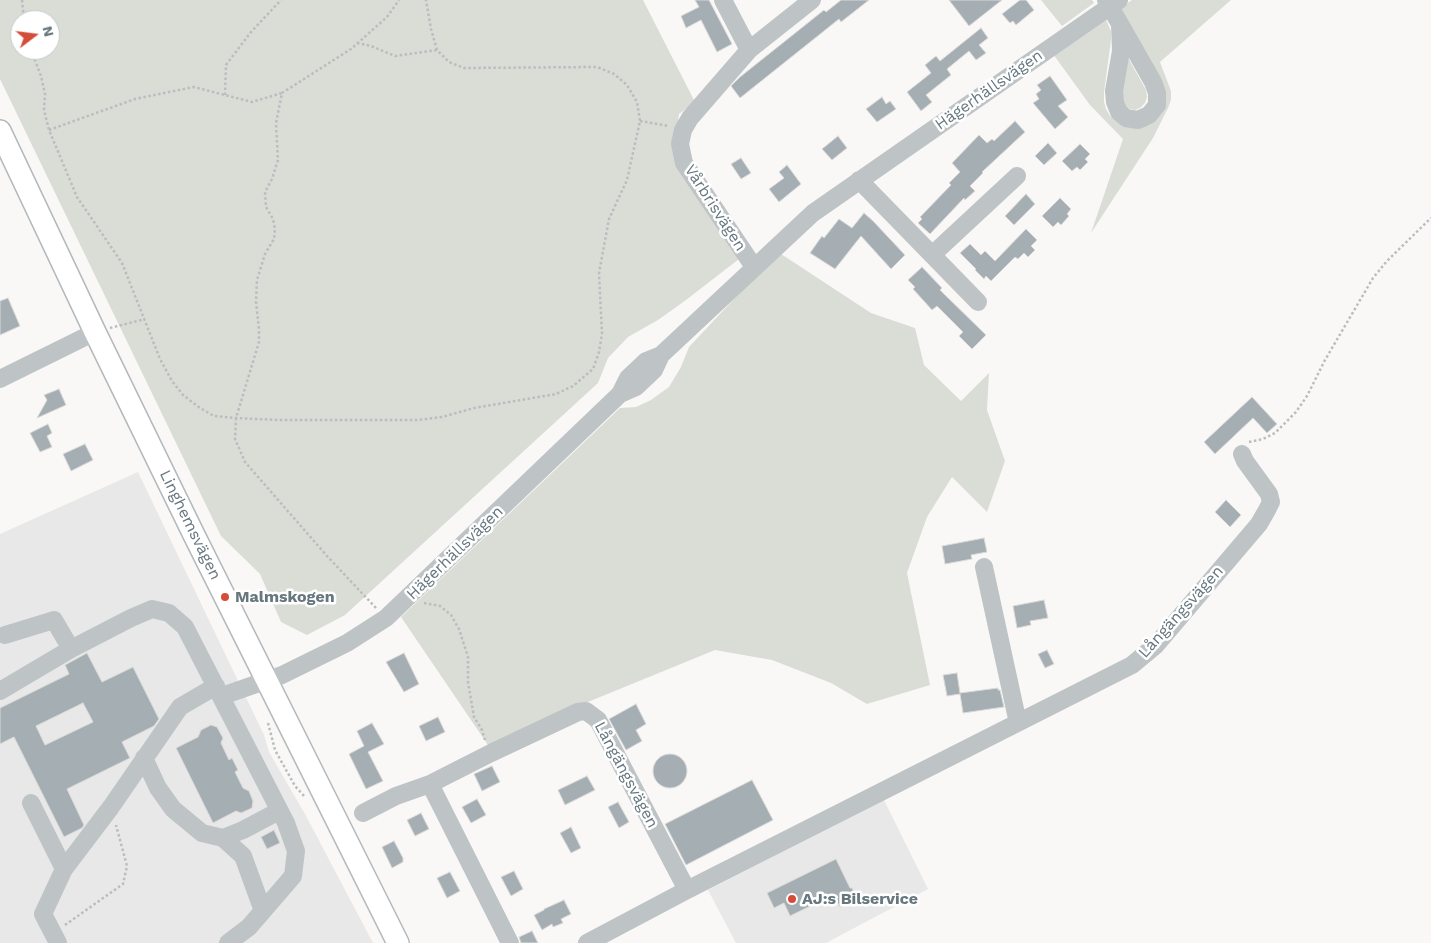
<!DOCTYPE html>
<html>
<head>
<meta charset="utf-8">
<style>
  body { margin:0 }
  #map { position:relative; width:1431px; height:943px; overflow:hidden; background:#f9f8f7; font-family:"Work Sans",sans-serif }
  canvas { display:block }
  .north { position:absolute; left:10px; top:10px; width:50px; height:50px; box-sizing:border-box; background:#fff; border:1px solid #c2c9cc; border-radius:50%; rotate:75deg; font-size:14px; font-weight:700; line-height:20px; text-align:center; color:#66777f }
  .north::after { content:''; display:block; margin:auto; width:18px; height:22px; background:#d54d3a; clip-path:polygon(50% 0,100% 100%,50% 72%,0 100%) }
</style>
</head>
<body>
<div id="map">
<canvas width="1431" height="943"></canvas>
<div class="north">N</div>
</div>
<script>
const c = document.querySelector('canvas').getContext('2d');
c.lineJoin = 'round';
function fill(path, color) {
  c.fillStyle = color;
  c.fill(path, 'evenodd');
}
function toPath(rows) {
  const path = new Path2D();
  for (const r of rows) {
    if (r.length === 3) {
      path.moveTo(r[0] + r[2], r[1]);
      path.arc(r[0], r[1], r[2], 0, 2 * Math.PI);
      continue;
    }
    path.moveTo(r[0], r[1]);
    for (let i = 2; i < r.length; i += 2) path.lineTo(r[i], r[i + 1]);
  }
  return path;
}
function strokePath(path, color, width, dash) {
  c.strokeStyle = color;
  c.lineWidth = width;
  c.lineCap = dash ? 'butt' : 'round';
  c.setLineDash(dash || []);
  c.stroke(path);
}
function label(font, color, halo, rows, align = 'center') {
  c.font = font + ' "Work Sans",sans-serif';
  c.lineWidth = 5;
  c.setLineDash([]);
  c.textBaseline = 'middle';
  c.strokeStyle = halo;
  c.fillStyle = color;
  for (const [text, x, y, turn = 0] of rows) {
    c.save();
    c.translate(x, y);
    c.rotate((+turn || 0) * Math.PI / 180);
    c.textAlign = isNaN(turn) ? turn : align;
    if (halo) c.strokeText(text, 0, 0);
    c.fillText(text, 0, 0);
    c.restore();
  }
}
fill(toPath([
  [138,472,264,735,269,752,305,814,373,943,0,943,0,534],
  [884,800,928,889,826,943,736,943,708,890]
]), '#e7e8e7');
fill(toPath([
  [0,0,643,0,695,102,679,114,676,138,739,259,686,300,658,320,628,337,608,358,598,383,345,615,307,635,281,622,260,574,221,536,0,79],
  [20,20,50,20,50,50,20,50],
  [1041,0,1092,0,1094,3,1062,26],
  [1132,0,1231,0,1160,62,1171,91,1171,100,1168,108,1153,138,1091,233,1123,139,1090,105,1053,54,1103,20,1106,20,1111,31,1111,40,1104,92,1104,102,1106,109,1110,116,1124,126,1133,128,1151,124,1159,115,1120,8],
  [1126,54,1146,90,1147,97,1145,103,1140,108,1135,110,1127,108,1120,90],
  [778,252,871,313,915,328,924,365,961,401,989,373,987,410,1005,461,987,512,952,477,927,517,907,573,930,685,867,704,831,683,772,660,715,650,583,704,490,748,401,617,620,408,636,407,651,400,669,387,681,367,689,347]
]), '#d9ddd6');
const building = toPath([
  [695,0,709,0,732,44,717,52,701,20,686,28,681,16,699,7,695,0],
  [841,0,869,0,841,22,839,19,740,98,731,86,740,77,824,10,826,12,841,0],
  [949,0,1002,0,969,26,949,0],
  [1020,0,1026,0,1034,10,1016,25,1013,21,1010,23,1002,14,1020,0],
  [981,28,988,38,979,45,986,53,976,60,969,51,947,69,951,75,926,95,932,102,921,111,907,92,931,73,925,65,936,56,940,61,981,28],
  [1050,76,1067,100,1058,106,1068,117,1055,129,1033,103,1039,99,1036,94,1041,90,1037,85,1050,76],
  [882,97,886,104,890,101,896,109,877,122,866,109,882,97],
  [1015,121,1025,132,982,172,983,173,970,186,975,191,965,200,964,198,930,234,918,223,922,219,920,217,951,185,949,183,960,172,952,163,979,135,987,143,992,139,994,141,1015,121],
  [838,136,847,148,832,160,822,149,838,136],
  [1048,143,1057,153,1044,165,1035,156,1048,143],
  [1080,144,1090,154,1085,159,1088,162,1080,170,1077,167,1072,171,1062,161,1080,144],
  [741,158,751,173,741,179,731,164,741,158],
  [787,165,801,184,779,202,769,189,784,178,779,172,787,165],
  [1026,194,1035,204,1014,225,1005,216,1026,194],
  [1060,198,1071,209,1067,214,1069,216,1061,225,1058,222,1053,227,1042,216,1060,198],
  [864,213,873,221,905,255,891,269,861,236,835,269,810,253,822,236,824,238,839,219,852,228,864,213],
  [1026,229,1037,240,1031,246,1035,250,1028,257,1024,253,1018,259,1015,257,991,281,986,276,984,279,975,270,976,269,960,253,970,244,981,255,985,251,995,261,1026,229],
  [922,267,942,288,940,290,986,335,972,349,959,336,963,332,937,306,932,310,913,289,915,287,908,280,922,267],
  [8,298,20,326,0,335,0,301,8,298],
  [59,389,66,405,37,418,47,400,44,395,59,389],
  [1252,397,1277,424,1267,433,1253,418,1215,454,1204,442,1252,397],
  [48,424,52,433,47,436,52,447,40,452,30,433,48,424],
  [85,444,93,460,71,471,63,454,85,444],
  [1226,500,1241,515,1230,527,1215,512,1226,500],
  [984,538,987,552,971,555,972,559,945,564,942,546,984,538],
  [1044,600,1048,618,1030,621,1031,625,1017,628,1013,606,1044,600],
  [1047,650,1054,664,1045,668,1038,654,1047,650],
  [87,653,102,682,133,667,159,719,154,726,122,742,130,758,67,789,84,825,82,828,64,837,14,737,0,744,0,708,69,674,65,665,87,653],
  [83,703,93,722,45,745,36,726,83,703],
  [404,653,419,684,404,692,386,662,404,653],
  [957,673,960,693,998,688,998,690,1000,690,1004,707,963,713,960,694,947,696,943,675,957,673],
  [636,704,646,724,636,730,642,741,626,750,609,719,636,704],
  [438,717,445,732,426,741,419,726,438,717],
  [372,723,384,744,368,752,383,781,366,789,349,754,364,746,357,731,372,723],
  [211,725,217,727,223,738,221,743,229,760,232,758,238,770,235,772,243,788,249,791,253,801,252,808,241,813,236,811,213,823,176,748,198,737,201,730,211,725],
  [670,771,17],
  [492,766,500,782,482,791,474,774,492,766],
  [587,776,595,790,565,805,558,790,587,776],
  [752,780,773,820,686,865,665,824,752,780],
  [477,799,486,815,471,823,462,807,477,799],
  [618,802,629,822,619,828,608,807,618,802],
  [421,813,429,829,415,836,407,820,421,813],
  [571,827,581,848,571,853,560,833,571,827],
  [274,830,280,843,267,849,261,837,274,830],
  [394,841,403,858,403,862,392,868,382,847,394,841],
  [836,859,850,888,852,888,857,898,840,907,833,895,790,916,784,903,774,908,767,893,836,859],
  [514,871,523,889,511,896,501,877,514,871],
  [450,872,460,891,447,898,437,878,450,872],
  [564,900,571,914,561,919,563,923,553,927,552,924,542,930,534,915,544,910,544,909,564,900],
  [532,931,538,943,521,943,519,937,532,931]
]);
fill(building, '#a5afb3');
strokePath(building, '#dbdad9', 1);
const major = toPath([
  [0,131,95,332,194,535,398,943]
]);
strokePath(major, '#b2b8bb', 24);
strokePath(toPath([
  [22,0,24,20],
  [357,43,371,46,395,56,437,50],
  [31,50,41,76,45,94,44,110,49,130,77,197,122,263,160,359,172,381,183,395,200,408,214,416,236,418,278,420,418,420,442,417,474,408,556,394,573,386,593,369,599,352,602,334,599,273,609,219,627,180,640,121,637,102,627,85,614,74,597,67,464,68,449,62,437,50,431,29,426,0],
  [225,95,226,65,251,32,281,0],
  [640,121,669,126],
  [49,130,135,99,194,87,252,102,282,93],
  [110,328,145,319],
  [1249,442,1263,439,1275,433,1296,412,1307,396,1325,360,1373,278,1387,261,1431,218],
  [424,603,440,606,451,615,459,629,468,657,468,682,474,717,482,730,485,740],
  [376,608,327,556,245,462,235,439,236,418,259,342,259,329,256,302,257,280,265,254,274,239,275,229,273,219,266,207,265,192,272,179,278,160,276,123,282,93,351,49,387,17,399,0],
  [268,723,275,750,295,786,305,797],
  [65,925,123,884,127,866,116,825]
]), '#b9bdbf', 2.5, [2.5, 2.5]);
strokePath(toPath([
  [723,0,749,50],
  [1106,0,1120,24,1153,82,1157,93,1157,105,1149,115,1138,120,1126,118,1119,112,1115,102,1114,91,1121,51,1120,24],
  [859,180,978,302],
  [932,255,1017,176],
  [754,267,684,163,680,144,683,130,690,118,749,50,812,0],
  [0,379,95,332],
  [620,394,636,387,654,370,661,355,813,213,1119,0],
  [984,567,1018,723],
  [5,635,54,620,71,649],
  [0,691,71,649,131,618,152,609,169,613,185,627,286,823,296,851,293,876,249,927,228,943],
  [222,696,282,675,347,643,386,618,620,394,628,378,646,361,661,355],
  [144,758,158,788,173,809,202,833,223,838,243,830,279,811],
  [430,784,491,753,578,712,586,711,598,720,687,890],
  [31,803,64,869],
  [363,813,396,796,430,784,510,943],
  [223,838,243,856,263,911],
  [58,943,43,914,64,869,111,807,180,707,216,686],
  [587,943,687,890,1132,665,1156,645,1259,524,1267,510,1271,502,1269,494,1245,461,1242,454]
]), '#bec3c6', 18);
strokePath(major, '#fff', 21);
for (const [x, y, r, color] of [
  [225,597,5,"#d54d3a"],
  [792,899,5,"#d54d3a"]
]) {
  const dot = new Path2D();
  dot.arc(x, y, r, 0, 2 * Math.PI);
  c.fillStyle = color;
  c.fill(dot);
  strokePath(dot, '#fff', 2);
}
label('16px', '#66777f', '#fff', [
  ["Hägerhällsvägen",989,90,-35],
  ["Vårbrisvägen",715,208,57],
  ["Linghemsvägen",190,525,64],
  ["Hägerhällsvägen",455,553,-44],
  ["Långängsvägen",1181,612,-48],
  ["Långängsvägen",626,775,62]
]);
label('bold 16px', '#66777f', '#fff', [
  ["Malmskogen",235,597],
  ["AJ:s Bilservice",802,899]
], 'left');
</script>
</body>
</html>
